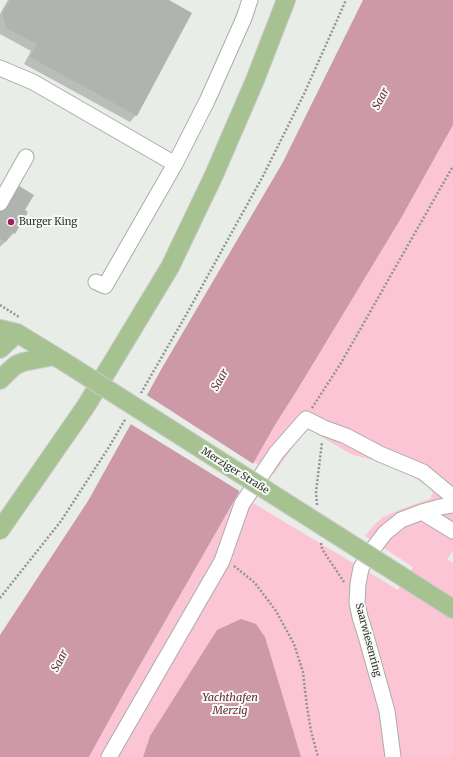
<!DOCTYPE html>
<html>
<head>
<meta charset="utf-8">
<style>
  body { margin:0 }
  canvas { display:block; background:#e9ede7 }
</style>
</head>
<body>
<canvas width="453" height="757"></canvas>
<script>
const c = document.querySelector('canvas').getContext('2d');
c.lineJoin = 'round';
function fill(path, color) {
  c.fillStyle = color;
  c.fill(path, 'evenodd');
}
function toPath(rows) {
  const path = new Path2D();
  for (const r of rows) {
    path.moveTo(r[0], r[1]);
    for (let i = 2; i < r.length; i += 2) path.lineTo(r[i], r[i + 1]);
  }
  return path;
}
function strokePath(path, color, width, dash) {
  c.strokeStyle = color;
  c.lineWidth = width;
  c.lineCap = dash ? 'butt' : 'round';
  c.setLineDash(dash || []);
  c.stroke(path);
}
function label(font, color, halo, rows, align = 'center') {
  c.font = font + ' Merriweather,serif';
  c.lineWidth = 4;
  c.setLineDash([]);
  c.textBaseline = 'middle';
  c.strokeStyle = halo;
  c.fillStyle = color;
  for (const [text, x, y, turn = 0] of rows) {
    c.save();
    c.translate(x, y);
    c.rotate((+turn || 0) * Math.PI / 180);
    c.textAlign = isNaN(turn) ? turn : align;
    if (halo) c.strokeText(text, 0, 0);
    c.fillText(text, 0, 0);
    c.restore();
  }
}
fill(toPath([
  [453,125,453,551,447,559,453,563,453,757,301,757,295,737,150,736,143,757,89,757,128,686,238,494,398,590,413,567,365,536,374,525,383,517,404,508,430,499,433,493,430,488,415,478,382,462,353,455,306,428,274,474,254,462,275,425,296,392,400,220]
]), '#fcc5d5');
fill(toPath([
  [363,0,453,0,453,125,400,220,296,392,275,425,254,462,238,494,128,686,89,757,0,757,0,635,88,501,162,368,283,162],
  [241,619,256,624,265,637,301,757,143,757,150,736,217,630]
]), '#cd98a8');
fill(toPath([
  [145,394,255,465,241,492,129,423]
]), '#e9ede7');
fill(toPath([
  [8,0,167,0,136,115,130,122,24,64,31,51,0,34,0,14],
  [0,205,23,211,14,233,0,247]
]), '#0003');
fill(toPath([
  [10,0,169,0,192,13,137,116,30,57,37,44,6,28,2,13],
  [14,183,34,195,25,210,28,212,15,234,12,232,6,242,0,239,0,207]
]), '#b0b4ae');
const minor = toPath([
  [0,68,33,82,175,164],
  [0,203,26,157],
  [96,282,105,286,175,164,207,101,244,18,250,0],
  [422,512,453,531],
  [109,757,222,561,242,504,277,452,306,419,324,428,346,436,380,454,423,472,453,497],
  [393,757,387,711,366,636,360,617,357,603,358,584,361,568,372,550,385,533,401,520,422,512,440,507,453,505]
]);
const major = toPath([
  [0,329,17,333,66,363],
  [0,349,17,333],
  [0,380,9,371,16,365,23,362,54,356],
  [0,530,86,406,170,267,214,175,255,80,286,0],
  [406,579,453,609]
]);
strokePath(minor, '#aaada7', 17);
strokePath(major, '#c9c9c9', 20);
strokePath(toPath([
  [0,305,19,317],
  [141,393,186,315,263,176,304,94,346,0],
  [312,408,341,363,453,166],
  [317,505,316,492,322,442],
  [321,543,322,549,344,582],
  [234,566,255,583,276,611,294,644,303,672,307,707,311,731,318,757],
  [0,598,61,521,109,447,126,418]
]), '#929591', 2.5, [2, 2]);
strokePath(minor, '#fff', 15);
strokePath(major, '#a6c291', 18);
const majorBridge = toPath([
  [66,363,406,579]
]);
strokePath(majorBridge, '#c9c9c9', 20, []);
strokePath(majorBridge, '#a6c291', 18);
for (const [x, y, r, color] of [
  [11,222,4,"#a71a5d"]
]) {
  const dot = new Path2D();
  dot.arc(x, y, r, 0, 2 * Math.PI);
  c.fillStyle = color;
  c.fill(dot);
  strokePath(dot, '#f7fbf5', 1.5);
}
label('10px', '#2f312e', '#f7fbf5', [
  ["Burger King",19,222]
], 'left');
label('10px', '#2f312e', '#f7fbf5', [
  ["Merziger Straße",235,471,32],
  ["Saarwiesenring",368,640,75]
]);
label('italic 11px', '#6b2a43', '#f7fbf5', [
  ["Saar",381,99,-61],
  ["Saar",220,380,-60],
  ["Saar",60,661,-62],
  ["Yachthafen",230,698],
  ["Merzig",230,711]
]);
</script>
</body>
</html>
